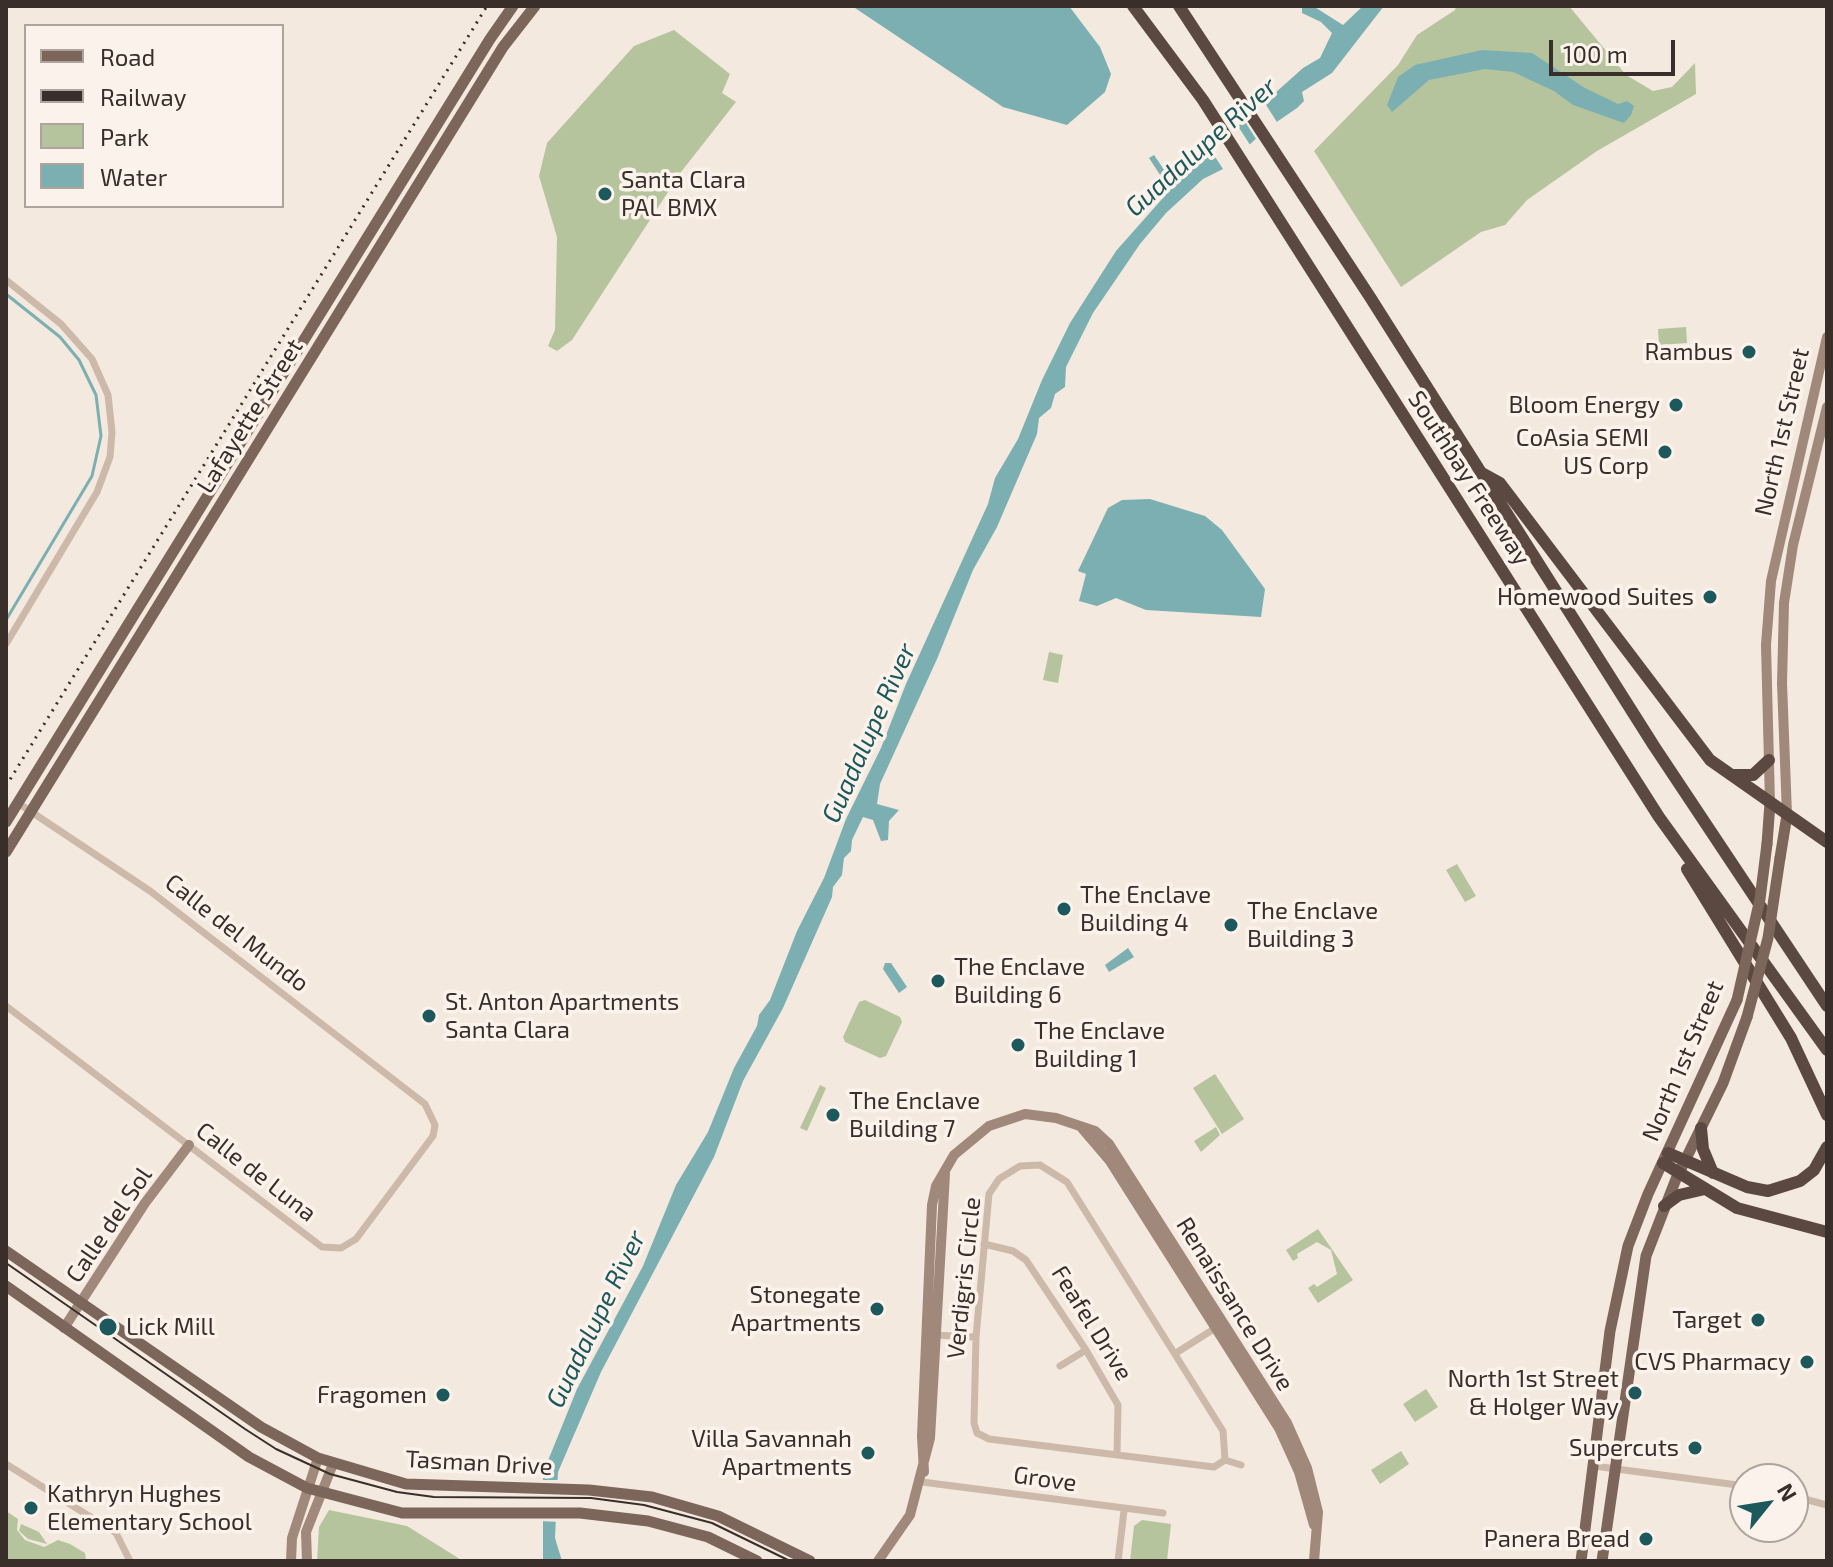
<!DOCTYPE html>
<html>
<head>
<meta charset="utf-8">
<style>
  body { margin:0 }
  #map { position:relative; width:1833px; height:1567px; overflow:hidden; background:#f4e9de; font-family:"Exo 2",sans-serif }
  canvas { display:block }
  .frame { position:absolute; inset:0; border:8px solid #392e29; pointer-events:none }
  .legend { position:absolute; left:24px; top:24px; width:260px; height:184px; box-sizing:border-box; background:#fbf3eb; border:2px solid #ada49d; margin:0; padding:10px 14px; list-style:none; font-size:24px; color:#392e29 }
  .legend li { display:flex; align-items:center; gap:16px; height:40px }
  .legend b { width:40px; border:2px solid #ada49d }
  .north { position:absolute; left:1729px; top:1463px; width:80px; height:80px; box-sizing:border-box; background:#fbf3eb; border:2px solid #ada49d; border-radius:50%; rotate:60deg; font-size:22px; font-weight:700; line-height:32px; text-align:center; color:#392e29 }
  .north::after { content:''; display:block; margin:auto; width:28px; height:36px; background:#1d585d; clip-path:polygon(50% 0,100% 100%,50% 72%,0 100%) }
  .scale { position:absolute; left:1549px; top:40px; width:126px; height:36px; box-sizing:border-box; border:4px solid #392e29; border-top:0; padding-left:10px; font-size:24px; line-height:28px; white-space:nowrap; color:#392e29; -webkit-text-stroke:6px #fbf3eb; paint-order:stroke }
</style>
</head>
<body>
<div id="map">
<canvas width="1833" height="1567"></canvas>
<div class="frame"></div>
<ul class="legend">
<li><b style="height:10px;background:#7c655a"></b>Road</li>
<li><b style="height:10px;background:#392e29"></b>Railway</li>
<li><b style="height:22px;background:#b6c49d"></b>Park</li>
<li><b style="height:22px;background:#7bafb2"></b>Water</li>
</ul>
<div class="north">N</div>
<div class="scale">100 m</div>
</div>
<script>
const c = document.querySelector('canvas').getContext('2d');
c.lineJoin = 'round';
function fill(path, color) {
  c.fillStyle = color;
  c.fill(path, 'evenodd');
}
function toPath(rows) {
  const path = new Path2D();
  for (const r of rows) {
    path.moveTo(r[0], r[1]);
    for (let i = 2; i < r.length; i += 2) path.lineTo(r[i], r[i + 1]);
  }
  return path;
}
function strokePath(path, color, width, dash) {
  c.strokeStyle = color;
  c.lineWidth = width;
  c.lineCap = dash ? 'butt' : 'round';
  c.setLineDash(dash || []);
  c.stroke(path);
}
function label(font, color, halo, rows, align = 'center') {
  c.font = font + ' "Exo 2",sans-serif';
  c.lineWidth = 7;
  c.setLineDash([]);
  c.textBaseline = 'middle';
  c.strokeStyle = halo;
  c.fillStyle = color;
  for (const [text, x, y, turn = 0] of rows) {
    c.save();
    c.translate(x, y);
    c.rotate((+turn || 0) * Math.PI / 180);
    c.textAlign = isNaN(turn) ? turn : align;
    if (halo) c.strokeText(text, 0, 0);
    c.fillText(text, 0, 0);
    c.restore();
  }
}
fill(toPath([
  [1456,6,1569,6,1626,75,1653,91,1672,87,1695,63,1696,94,1597,151,1527,200,1505,225,1481,232,1401,287,1314,151,1398,65,1417,35,1455,10],
  [674,30,730,74,722,93,736,102,681,172,572,340,557,351,548,346,555,330,557,237,539,176,547,143,634,46],
  [1686,327,1687,343,1659,345,1658,329],
  [1049,652,1063,655,1058,683,1043,680],
  [1457,864,1476,896,1465,902,1446,870],
  [865,1000,900,1017,902,1022,886,1056,880,1058,845,1042,843,1037,859,1002],
  [1215,1074,1244,1119,1222,1134,1193,1088],
  [820,1085,826,1088,807,1131,800,1128],
  [1216,1127,1220,1135,1201,1152,1194,1141],
  [1318,1229,1353,1280,1318,1303,1308,1288,1314,1284,1317,1287,1337,1274,1331,1250,1317,1242,1297,1254,1298,1258,1293,1261,1286,1250],
  [1426,1389,1438,1407,1415,1422,1403,1404],
  [1401,1451,1409,1464,1380,1484,1371,1470],
  [329,1510,407,1526,463,1561,317,1561,319,1527],
  [6,1511,18,1519,17,1530,25,1540,44,1547,58,1540,70,1544,85,1553,86,1561,6,1561],
  [1142,1520,1171,1524,1167,1561,1130,1561,1134,1526],
  [21,1524,39,1532,47,1544,28,1539,19,1531]
]), '#b6c49d');
fill(toPath([
  [852,6,1069,6,1100,47,1111,74,1105,92,1067,125,1003,107],
  [1302,6,1313,6,1343,25,1363,6,1384,6,1332,73,1302,92,1304,101,1297,108,1265,130,1225,168,1203,179,1166,213,1140,244,1093,313,1066,367,1065,387,1055,394,1051,408,1039,418,1037,434,997,527,973,570,937,659,880,784,877,804,899,810,889,821,888,840,881,841,873,820,863,817,852,840,851,851,844,858,842,875,833,887,832,897,783,1008,743,1081,714,1157,601,1372,558,1472,555,1538,562,1561,543,1561,543,1473,577,1389,643,1266,676,1185,708,1132,734,1068,757,1026,759,1015,770,1000,797,931,824,878,846,819,881,748,906,684,988,504,995,478,1018,439,1042,380,1070,323,1116,251,1170,190,1149,158,1154,155,1169,177,1180,178,1303,68,1320,58,1332,33,1321,22,1302,13],
  [1482,50,1532,53,1585,88,1618,104,1627,101,1634,106,1631,115,1624,123,1573,105,1554,91,1513,72,1485,69,1429,80,1392,112,1387,105,1398,77,1415,65],
  [1150,499,1205,516,1222,530,1265,589,1261,617,1146,610,1116,598,1097,606,1079,601,1086,574,1078,571,1108,508,1122,500],
  [1128,948,1134,957,1109,972,1105,965],
  [885,963,891,963,907,987,899,993,883,969]
]), '#7bafb2');
fill(toPath([
  [1263,100,1280,127,1258,142,1242,117],
  [1236,123,1252,148,1225,172,1208,146],
  [539,1480,561,1480,560,1522,538,1521]
]), '#f4e9de');
strokePath(toPath([
  [6,294,60,337,79,360,96,395,101,436,92,476,6,620]
]), '#7bafb2', 3);
strokePath(toPath([
  [6,280,61,324,92,359,108,395,112,432,110,457,97,492,6,644],
  [6,1006,322,1247,341,1248,356,1239,433,1136,435,1125,425,1104,150,891,18,803],
  [1040,1165,1067,1182,1223,1431,1225,1460,1214,1467,989,1439,977,1433,974,1423,976,1337,989,1194,999,1179,1020,1166,1040,1165],
  [984,1244,1013,1251,1026,1260,1086,1350,1118,1405,1117,1455],
  [934,1335,976,1337],
  [1176,1353,1217,1327],
  [1060,1366,1086,1350],
  [1225,1460,1241,1465],
  [6,1464,116,1533,130,1561],
  [1594,1466,1745,1486],
  [922,1482,1163,1513],
  [1793,1496,1827,1505],
  [1118,1561,1124,1511]
]), '#cdb9a9', 7);
strokePath(toPath([
  [1770,803,1766,645,1771,581,1827,337],
  [1787,815,1782,683,1784,603,1793,545,1827,407],
  [1081,1127,1110,1161,1279,1428,1299,1472,1314,1525],
  [64,1328,145,1203,189,1145],
  [924,1472,922,1436,932,1205,936,1186,954,1155,989,1126,1025,1114,1056,1118,1095,1131,1109,1144,1287,1423,1307,1468,1318,1512,1314,1561],
  [291,1561,292,1538,318,1458],
  [307,1561,306,1532,333,1464],
  [878,1561,910,1515,930,1438,945,1174]
]), '#a0887a', 10);
strokePath(toPath([
  [6,822,490,39,513,6],
  [1767,844,1770,803],
  [6,852,503,47,535,6],
  [1780,858,1787,815],
  [6,1251,261,1427,318,1458,406,1484,589,1490,652,1497,718,1516,810,1561],
  [6,1286,249,1457,307,1488,402,1513,580,1513,648,1521,708,1537,757,1561],
  [1581,1561,1610,1331,1628,1246,1648,1194,1737,1000],
  [1602,1561,1646,1256,1676,1179,1723,1083,1747,1017]
]), '#7c655a', 11);
strokePath(toPath([
  [1133,6,1203,100,1659,817,1827,1050],
  [1179,6,1370,297,1654,746,1827,1006],
  [1480,472,1500,483,1710,760,1827,842],
  [1731,775,1753,775,1769,760],
  [1687,869,1791,1038,1827,1115],
  [1701,1128,1703,1149,1713,1173],
  [1668,1153,1747,1187,1768,1191,1800,1181,1814,1170,1827,1147],
  [1663,1163,1737,1208,1827,1232],
  [1664,1206,1679,1195,1705,1189]
]), '#5b4840', 12);
strokePath(toPath([
  [6,1263,245,1429,276,1449,330,1474,397,1492,434,1497,591,1498,644,1505,712,1523,790,1561]
]), '#392e29', 2);
strokePath(toPath([
  [6,786,487,6]
]), '#392e29', 3, [2, 6]);
strokePath(toPath([
  [1737,1000,1760,899,1767,844],
  [1747,1017,1768,938,1780,858]
]), '#7c655a', 11);
for (const [x, y, r, color] of [
  [605,194,8,"#1d585d"],
  [1749,352,8,"#1d585d"],
  [1676,405,8,"#1d585d"],
  [1665,452,8,"#1d585d"],
  [1710,597,8,"#1d585d"],
  [1064,909,8,"#1d585d"],
  [1231,925,8,"#1d585d"],
  [938,981,8,"#1d585d"],
  [429,1016,8,"#1d585d"],
  [1018,1045,8,"#1d585d"],
  [833,1115,8,"#1d585d"],
  [877,1309,8,"#1d585d"],
  [1758,1320,8,"#1d585d"],
  [108,1327,10,"#1d585d"],
  [1807,1362,8,"#1d585d"],
  [1635,1393,8,"#1d585d"],
  [443,1395,8,"#1d585d"],
  [1695,1448,8,"#1d585d"],
  [868,1453,8,"#1d585d"],
  [31,1508,8,"#1d585d"],
  [1646,1539,8,"#1d585d"]
]) {
  const dot = new Path2D();
  dot.arc(x, y, r, 0, 2 * Math.PI);
  c.fillStyle = color;
  c.fill(dot);
  strokePath(dot, '#fbf3eb', 3);
}
label('24px', '#392e29', '#fbf3eb', [
  ["Santa Clara",621,180,"left"],
  ["PAL BMX",621,208,"left"],
  ["Rambus",1733,352],
  ["Bloom Energy",1660,405],
  ["CoAsia SEMI",1649,438],
  ["US Corp",1649,466],
  ["Homewood Suites",1694,597],
  ["The Enclave",1080,895,"left"],
  ["Building 4",1080,923,"left"],
  ["The Enclave",1247,911,"left"],
  ["Building 3",1247,939,"left"],
  ["The Enclave",954,967,"left"],
  ["Building 6",954,995,"left"],
  ["St. Anton Apartments",445,1002,"left"],
  ["Santa Clara",445,1030,"left"],
  ["The Enclave",1034,1031,"left"],
  ["Building 1",1034,1059,"left"],
  ["The Enclave",849,1101,"left"],
  ["Building 7",849,1129,"left"],
  ["Stonegate",861,1295],
  ["Apartments",861,1323],
  ["Target",1742,1320],
  ["Lick Mill",126,1327,"left"],
  ["CVS Pharmacy",1791,1362],
  ["North 1st Street",1619,1379],
  ["& Holger Way",1619,1407],
  ["Fragomen",427,1395],
  ["Villa Savannah",852,1439],
  ["Apartments",852,1467],
  ["Supercuts",1679,1448],
  ["Kathryn Hughes",47,1494,"left"],
  ["Elementary School",47,1522,"left"],
  ["Panera Bread",1630,1539]
], 'right');
label('24px', '#392e29', '#fbf3eb', [
  ["Lafayette Street",250,416,-58],
  ["North 1st Street",1782,432,-77],
  ["Southbay Freeway",1469,478,57],
  ["Calle del Mundo",237,933,38],
  ["North 1st Street",1683,1061,-67],
  ["Calle de Luna",256,1172,38],
  ["Calle del Sol",109,1225,-56],
  ["Verdigris Circle",964,1278,-84],
  ["Renaissance Drive",1235,1304,58],
  ["Feafel Drive",1092,1323,58],
  ["Tasman Drive",479,1463,3],
  ["Grove",1045,1479,8]
]);
label('italic 26px', '#1d585d', '#fbf3eb', [
  ["Guadalupe River",1201,147,-42],
  ["Guadalupe River",869,733,-66],
  ["Guadalupe River",596,1319,-64]
]);
</script>
</body>
</html>
